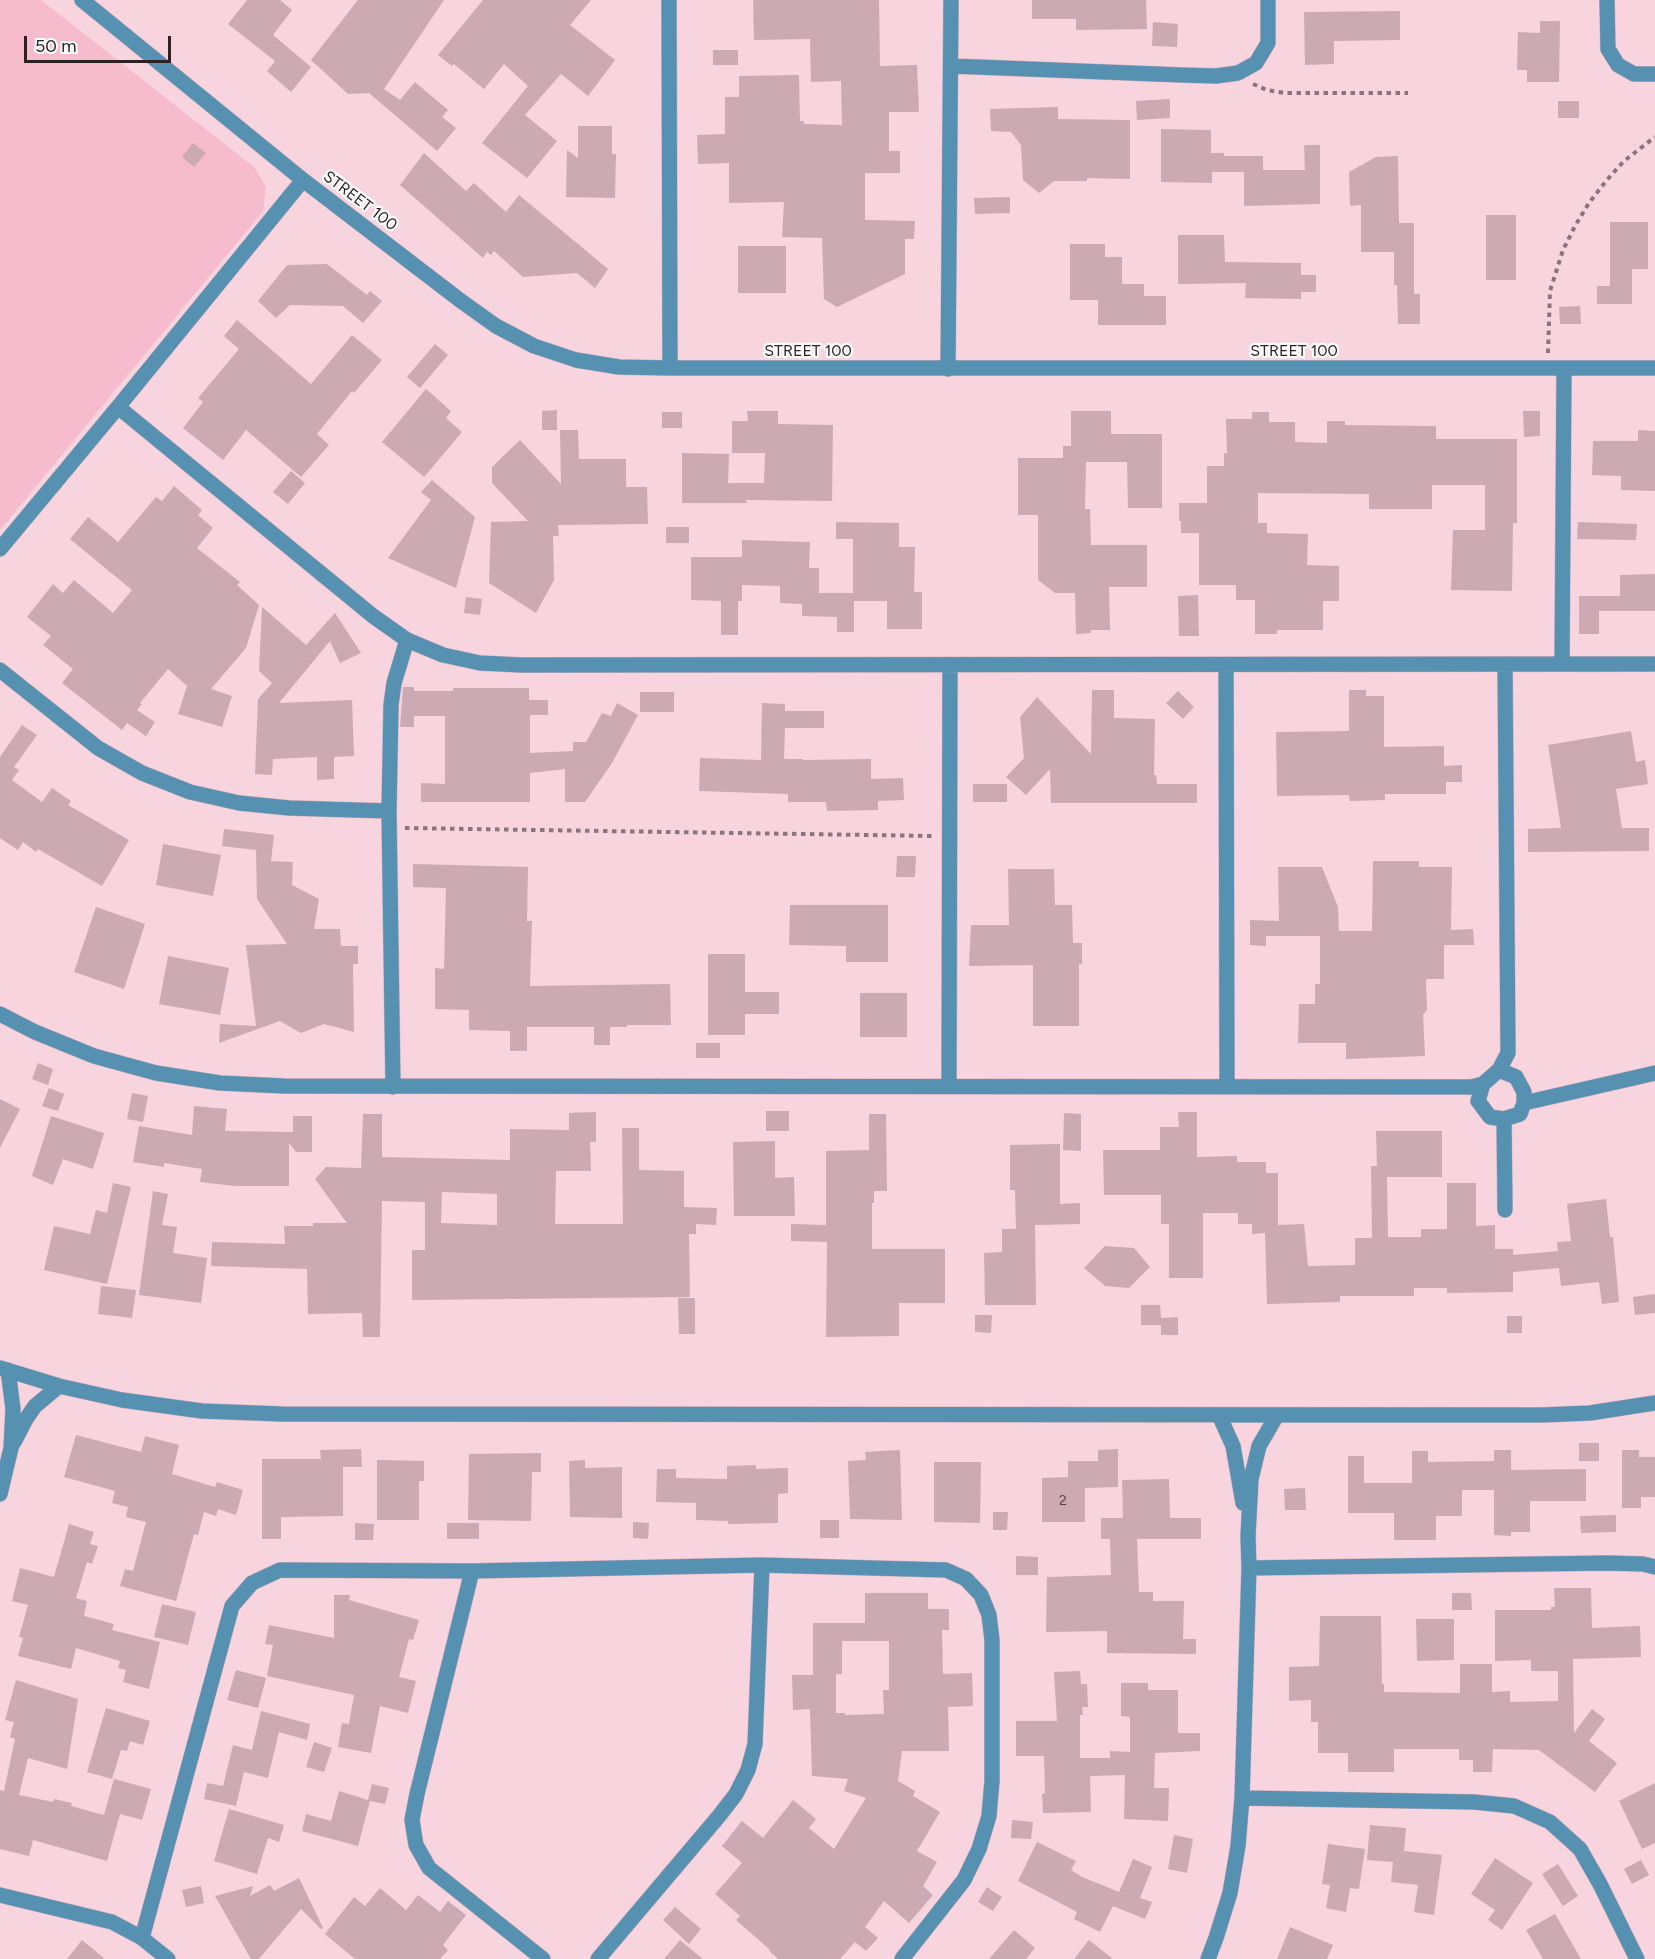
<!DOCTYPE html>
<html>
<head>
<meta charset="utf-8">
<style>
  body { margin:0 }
  #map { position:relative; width:1655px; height:1959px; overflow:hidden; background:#f7d4de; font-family:Figtree,sans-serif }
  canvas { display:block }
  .scale { position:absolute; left:24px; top:36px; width:147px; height:27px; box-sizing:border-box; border:3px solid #2e2125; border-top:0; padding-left:8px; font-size:18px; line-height:21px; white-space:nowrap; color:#2e2125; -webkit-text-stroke:4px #fff; paint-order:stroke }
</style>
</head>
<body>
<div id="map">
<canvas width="1655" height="1959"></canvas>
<div class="scale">50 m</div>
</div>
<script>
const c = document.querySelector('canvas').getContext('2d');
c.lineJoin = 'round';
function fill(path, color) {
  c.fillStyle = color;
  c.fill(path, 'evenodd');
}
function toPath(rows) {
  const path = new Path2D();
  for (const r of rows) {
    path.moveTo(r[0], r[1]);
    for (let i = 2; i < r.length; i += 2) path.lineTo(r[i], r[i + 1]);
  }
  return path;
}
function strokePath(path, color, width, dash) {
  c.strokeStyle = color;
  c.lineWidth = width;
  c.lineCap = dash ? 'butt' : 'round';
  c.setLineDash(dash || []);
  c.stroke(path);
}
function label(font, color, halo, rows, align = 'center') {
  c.font = font + ' Figtree,sans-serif';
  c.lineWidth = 4.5;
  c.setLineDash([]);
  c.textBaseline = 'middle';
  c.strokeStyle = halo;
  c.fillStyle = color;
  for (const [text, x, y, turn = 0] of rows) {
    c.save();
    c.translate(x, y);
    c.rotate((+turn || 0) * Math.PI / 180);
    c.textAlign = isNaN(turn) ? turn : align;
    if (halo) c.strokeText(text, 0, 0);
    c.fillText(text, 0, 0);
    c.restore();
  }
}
fill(toPath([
  [0,0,41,0,254,167,266,187,263,211,0,530]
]), '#f6bccd');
fill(toPath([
  [247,0,280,0,292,10,273,35,311,67,291,92,267,71,275,61,228,24],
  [358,0,444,0,384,89,400,100,415,82,448,110,442,117,456,128,437,151,369,93,348,94,311,60],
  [483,0,591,0,570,25,615,60,588,96,561,74,525,115,557,141,527,178,482,143,528,86,504,64,484,89,454,64,452,66,438,55],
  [753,0,879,0,880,66,917,65,919,112,889,112,889,151,900,151,900,173,865,173,865,220,915,221,914,239,905,239,905,274,837,307,824,299,822,238,782,237,784,202,729,203,729,163,698,164,697,135,725,134,725,97,739,97,739,76,799,75,800,121,804,121,804,124,842,125,841,81,811,82,810,39,754,40],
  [1032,0,1146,0,1147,29,1076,30,1076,19,1032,19],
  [1400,11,1400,40,1334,41,1334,64,1305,65,1304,12],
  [1540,21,1560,21,1559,82,1527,82,1527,70,1517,70,1518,32,1540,33],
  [1153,22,1178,24,1177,47,1152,46],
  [713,50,738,50,738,65,713,65],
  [1170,99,1170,118,1137,120,1136,101],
  [1558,101,1579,101,1579,118,1558,118],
  [1058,107,1058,119,1130,120,1130,179,1087,178,1087,181,1054,181,1039,193,1023,180,1021,145,1011,132,991,131,990,109],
  [578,126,612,126,612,154,616,154,615,198,566,197,567,150,578,158],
  [1161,129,1211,130,1211,153,1224,153,1224,156,1263,156,1263,170,1305,170,1304,145,1320,145,1320,204,1244,206,1244,172,1212,172,1212,183,1161,182],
  [193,143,206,153,194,167,182,157],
  [424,153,466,191,474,183,506,212,519,195,608,269,595,288,577,273,523,277,494,251,491,255,487,252,483,258,400,185],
  [1398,156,1399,223,1414,223,1414,294,1420,294,1420,324,1398,324,1397,285,1394,285,1394,252,1361,252,1361,205,1350,206,1349,172,1376,157],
  [1010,197,1010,213,975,214,974,198],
  [1486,215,1516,215,1516,280,1486,280],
  [1610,222,1648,222,1648,269,1632,269,1632,304,1597,304,1597,286,1610,286],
  [1178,235,1224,235,1225,262,1301,263,1301,275,1316,275,1316,292,1301,292,1301,299,1245,298,1246,283,1178,284],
  [1070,244,1105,244,1105,257,1122,257,1122,284,1144,284,1144,296,1166,296,1166,325,1098,325,1098,300,1070,300],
  [738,246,786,246,786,293,738,293],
  [327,264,367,295,370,291,382,301,363,323,343,306,290,305,276,318,258,301,287,265],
  [1580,306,1581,324,1560,324,1559,307],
  [237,320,311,384,352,335,382,360,354,393,352,391,317,434,329,445,301,477,246,430,223,460,183,428,203,402,198,398,239,349,224,336],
  [435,344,448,355,420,388,407,377],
  [426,389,451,411,446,418,462,432,424,477,382,442],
  [557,410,557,430,542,430,542,411],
  [747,411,778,411,778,424,833,425,832,501,746,500,747,503,682,503,682,453,729,454,728,483,764,483,765,453,732,453,732,421,748,421],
  [1071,411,1111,411,1111,434,1162,434,1162,508,1128,508,1127,462,1086,462,1085,509,1090,509,1091,545,1147,545,1147,587,1109,587,1110,630,1091,630,1091,633,1076,634,1075,593,1055,593,1038,580,1038,515,1018,515,1018,458,1063,458,1063,446,1071,446],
  [1523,411,1540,411,1540,436,1524,437],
  [662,412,682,412,682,428,662,428],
  [1252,412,1269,412,1269,422,1295,422,1295,442,1327,443,1327,421,1345,421,1345,425,1436,426,1436,439,1517,439,1517,523,1513,523,1512,591,1451,590,1453,530,1485,530,1485,485,1432,485,1432,509,1369,509,1369,494,1258,493,1258,523,1267,523,1267,533,1308,534,1307,565,1339,566,1339,601,1323,601,1323,630,1277,630,1277,634,1255,634,1255,600,1236,600,1236,585,1199,585,1199,533,1181,533,1181,521,1179,521,1179,503,1207,503,1207,466,1224,466,1224,453,1227,453,1226,419,1252,419],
  [560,430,578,430,579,459,626,459,626,487,647,487,648,524,558,525,559,536,553,536,554,580,536,613,489,583,491,522,528,521,492,483,492,467,520,440,561,484],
  [1638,430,1655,431,1655,491,1621,490,1621,476,1592,475,1593,441,1638,441],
  [291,471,305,483,288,504,273,492],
  [432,480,475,517,456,588,388,558,431,500,421,492],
  [174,486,202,510,198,515,213,528,197,548,240,582,237,585,259,605,246,648,211,689,232,696,222,727,178,714,187,686,168,669,140,703,142,704,137,710,155,722,146,736,127,723,122,730,62,683,73,669,43,645,51,636,27,617,53,584,63,593,74,580,113,613,132,590,70,539,88,517,118,542,156,497,162,501],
  [836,522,899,523,899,547,915,547,914,592,922,592,922,629,887,629,887,601,854,601,854,632,837,632,837,617,802,616,802,604,780,603,780,586,742,585,742,601,738,601,738,635,721,635,721,601,691,600,691,557,742,557,742,540,810,542,809,568,819,568,819,593,853,593,853,539,836,539],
  [1578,522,1637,524,1636,540,1577,539],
  [666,527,689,527,689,543,666,543],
  [1655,574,1655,611,1599,611,1599,634,1579,634,1579,596,1620,596,1620,575],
  [1198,595,1199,636,1179,636,1178,596],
  [466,597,482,599,480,615,464,613],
  [262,607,306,645,335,613,361,653,340,663,330,641,279,703,352,700,354,756,334,757,334,779,317,780,317,757,273,759,272,775,255,774,258,699,272,683,259,671],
  [403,687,414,687,414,691,453,691,453,688,529,688,529,700,548,700,548,715,530,715,530,753,573,751,573,742,586,742,602,713,611,716,617,703,638,715,612,763,585,802,565,802,565,769,530,773,530,802,421,802,421,783,445,784,445,716,414,716,414,727,400,727],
  [1092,690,1114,690,1114,718,1155,719,1154,775,1156,775,1157,784,1197,784,1197,803,1051,803,1050,769,1026,795,1006,777,1024,758,1020,717,1037,697,1091,754],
  [1349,690,1366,690,1366,696,1384,696,1384,747,1444,746,1444,766,1462,765,1462,782,1446,782,1446,794,1385,794,1385,800,1350,801,1349,795,1277,796,1276,732,1349,731],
  [1178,691,1194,707,1183,719,1166,703],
  [640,692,674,692,674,712,640,712],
  [762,703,785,704,785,711,824,711,824,728,785,728,784,759,803,759,803,760,871,759,871,779,903,778,904,800,878,801,878,810,827,811,826,802,788,802,788,794,699,791,700,758,761,760],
  [22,725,37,735,14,767,19,770,12,780,42,802,52,788,71,801,68,805,129,840,102,886,38,849,36,852,23,842,18,850,0,838,0,757],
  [1631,731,1636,762,1645,760,1648,784,1616,789,1622,828,1649,828,1649,851,1528,852,1528,829,1561,828,1548,745],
  [973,784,1007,784,1007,802,973,802],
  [224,829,274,835,271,861,293,862,292,885,319,899,314,929,340,929,341,946,358,946,358,964,353,964,354,1032,324,1024,301,1033,280,1021,219,1043,220,1024,256,1026,246,945,287,944,257,899,256,850,222,846],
  [163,844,221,855,213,896,156,885],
  [897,856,916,856,915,877,896,877],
  [1373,861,1419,861,1419,867,1452,867,1451,930,1473,929,1474,945,1444,945,1444,979,1426,979,1427,1010,1423,1015,1425,1056,1346,1059,1346,1043,1298,1043,1299,1004,1315,1004,1315,984,1320,984,1320,936,1266,936,1266,946,1250,945,1250,920,1279,921,1278,867,1322,867,1338,907,1339,931,1372,931],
  [413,864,528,867,527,921,532,921,530,986,670,984,671,1025,627,1025,627,1027,610,1027,610,1045,594,1045,594,1027,527,1027,527,1051,510,1051,510,1031,469,1030,469,1010,435,1009,435,968,444,969,446,888,413,887],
  [1008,869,1054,869,1055,905,1072,905,1073,943,1082,943,1082,964,1079,964,1079,1026,1033,1026,1033,965,969,966,971,925,1009,925],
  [790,905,888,905,888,962,846,962,846,946,789,945],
  [96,907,145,924,124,989,74,972],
  [708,954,745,954,745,992,779,992,779,1014,745,1014,745,1035,708,1035],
  [168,956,229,968,220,1015,159,1004],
  [860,993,907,993,907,1037,860,1037],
  [696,1043,720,1043,720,1058,696,1058],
  [38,1063,53,1069,48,1085,32,1079],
  [49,1088,64,1094,58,1111,42,1106],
  [132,1093,148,1096,143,1122,127,1119],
  [0,1099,20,1109,0,1148],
  [194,1106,227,1109,225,1131,293,1132,293,1116,312,1116,312,1152,296,1152,289,1143,289,1186,234,1186,200,1182,202,1169,164,1163,164,1167,133,1162,139,1126,192,1135],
  [766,1111,789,1111,789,1131,766,1131],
  [596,1112,596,1142,590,1142,591,1171,556,1171,555,1224,623,1224,622,1128,639,1128,639,1170,684,1171,684,1207,717,1208,716,1225,696,1224,696,1234,689,1234,690,1297,412,1300,412,1250,425,1250,425,1202,382,1201,380,1337,363,1337,362,1313,308,1314,307,1269,211,1266,212,1242,285,1244,284,1226,313,1226,313,1223,347,1223,315,1179,326,1167,361,1168,363,1114,382,1114,382,1157,510,1160,510,1129,569,1130,569,1113],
  [442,1192,497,1194,497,1225,441,1223],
  [1178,1112,1197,1112,1197,1157,1237,1156,1237,1162,1266,1162,1266,1173,1278,1173,1278,1225,1304,1224,1308,1266,1355,1265,1355,1238,1372,1238,1371,1166,1377,1166,1376,1131,1442,1131,1442,1177,1387,1177,1388,1237,1421,1237,1421,1229,1447,1229,1447,1183,1476,1183,1476,1226,1495,1225,1495,1249,1513,1249,1513,1255,1558,1251,1557,1242,1571,1241,1567,1204,1606,1199,1610,1237,1613,1237,1619,1302,1602,1304,1599,1282,1561,1286,1559,1268,1513,1272,1513,1292,1447,1293,1447,1288,1414,1288,1414,1296,1340,1296,1340,1302,1267,1304,1265,1233,1252,1234,1252,1224,1238,1224,1238,1213,1203,1213,1203,1278,1169,1278,1169,1224,1161,1224,1161,1195,1104,1195,1103,1150,1160,1150,1160,1127,1179,1127],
  [1064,1113,1081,1114,1081,1151,1063,1150],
  [869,1114,886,1114,887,1191,874,1191,874,1203,872,1203,872,1249,945,1249,945,1303,899,1303,899,1336,826,1337,827,1242,791,1241,791,1224,826,1225,826,1151,869,1150],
  [51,1116,104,1133,93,1169,63,1159,53,1185,32,1176],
  [775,1141,775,1178,794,1177,795,1216,734,1216,733,1142],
  [1060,1144,1060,1204,1080,1203,1080,1224,1035,1225,1036,1305,985,1305,984,1253,1002,1252,1002,1229,1016,1229,1015,1190,1010,1190,1010,1145],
  [113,1183,131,1187,107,1284,44,1270,54,1226,90,1234,96,1210,107,1213],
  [153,1191,168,1194,162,1225,177,1227,173,1253,207,1258,201,1303,139,1295],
  [1105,1246,1134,1248,1150,1267,1129,1288,1105,1286,1084,1268],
  [101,1286,136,1290,132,1318,98,1314],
  [1655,1294,1655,1313,1635,1315,1633,1297],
  [678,1298,695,1298,695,1334,679,1334],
  [1141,1305,1160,1305,1161,1318,1178,1317,1178,1335,1161,1335,1161,1325,1141,1325],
  [975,1315,992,1315,991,1333,975,1332],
  [1507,1316,1522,1316,1522,1333,1507,1333],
  [76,1435,141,1452,145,1436,179,1445,172,1474,215,1487,217,1482,243,1490,236,1515,218,1509,216,1516,204,1512,198,1535,194,1534,176,1601,120,1586,125,1569,133,1571,146,1522,126,1517,128,1507,112,1503,115,1491,64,1477],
  [1579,1443,1599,1443,1599,1461,1579,1461],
  [361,1449,362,1467,343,1467,343,1516,281,1517,281,1539,262,1539,262,1459,321,1459,320,1450],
  [1118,1449,1118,1487,1085,1488,1085,1522,1042,1522,1042,1478,1068,1477,1068,1461,1098,1461,1098,1450],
  [900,1450,902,1520,850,1519,848,1461,866,1460,865,1452],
  [1494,1450,1511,1450,1511,1470,1586,1469,1586,1501,1530,1501,1530,1532,1511,1532,1511,1536,1494,1535,1494,1490,1462,1490,1462,1516,1436,1516,1436,1540,1394,1540,1394,1513,1348,1513,1348,1456,1364,1456,1364,1483,1412,1483,1412,1451,1428,1451,1428,1462,1494,1461],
  [1622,1450,1639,1450,1639,1457,1655,1457,1655,1497,1641,1497,1641,1508,1622,1508],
  [541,1453,541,1472,532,1472,531,1521,468,1520,469,1454],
  [377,1460,424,1461,424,1481,419,1481,419,1520,377,1520],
  [585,1460,585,1468,622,1467,622,1518,570,1517,569,1461],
  [934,1462,981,1462,980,1523,934,1522],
  [756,1465,756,1469,788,1468,788,1493,778,1494,778,1523,728,1524,728,1521,696,1520,696,1503,656,1502,657,1469,676,1469,676,1478,727,1479,727,1466],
  [1169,1479,1170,1518,1201,1518,1201,1539,1137,1539,1139,1592,1153,1592,1153,1601,1184,1601,1183,1639,1196,1639,1196,1654,1107,1653,1107,1631,1046,1632,1047,1577,1111,1575,1110,1539,1101,1539,1101,1518,1123,1518,1122,1480],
  [1305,1488,1306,1510,1285,1510,1284,1489],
  [993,1512,1008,1512,1007,1530,993,1530],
  [1616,1515,1616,1532,1581,1533,1580,1516],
  [820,1520,839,1520,839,1538,820,1538],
  [633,1522,649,1523,648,1539,633,1538],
  [355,1523,374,1524,373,1540,355,1540],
  [447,1523,479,1523,479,1539,447,1539],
  [69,1524,94,1532,90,1544,98,1546,92,1564,87,1562,76,1598,87,1601,84,1616,114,1624,112,1630,160,1642,149,1689,123,1682,126,1670,118,1668,120,1661,76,1648,71,1669,18,1656,23,1638,19,1637,28,1605,12,1601,20,1568,54,1577],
  [1016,1556,1038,1557,1038,1575,1016,1575],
  [1554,1588,1591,1588,1592,1628,1640,1626,1641,1657,1573,1659,1574,1733,1592,1709,1605,1719,1589,1741,1617,1763,1595,1792,1539,1750,1493,1749,1492,1772,1473,1772,1473,1760,1459,1760,1459,1749,1394,1749,1394,1772,1348,1772,1348,1753,1318,1753,1318,1722,1311,1722,1311,1700,1289,1701,1289,1667,1319,1666,1320,1616,1381,1616,1382,1684,1384,1684,1384,1692,1460,1693,1460,1664,1492,1664,1492,1692,1510,1691,1510,1702,1558,1701,1558,1671,1531,1671,1531,1660,1495,1661,1495,1610,1551,1610,1551,1607,1555,1607],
  [865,1593,928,1593,928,1609,949,1609,949,1630,942,1630,943,1674,972,1673,973,1706,948,1707,949,1751,902,1751,898,1781,915,1791,913,1796,940,1812,917,1851,937,1862,923,1886,933,1895,909,1923,884,1901,865,1927,878,1938,866,1951,855,1942,840,1959,778,1959,769,1951,770,1950,736,1920,740,1916,715,1894,742,1863,722,1846,742,1821,763,1838,793,1800,816,1819,809,1828,834,1849,866,1798,844,1791,848,1779,812,1776,810,1709,793,1710,792,1675,813,1675,813,1623,865,1623],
  [842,1641,889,1641,889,1690,883,1690,884,1714,845,1715,845,1713,836,1713,836,1674,842,1674],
  [1452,1593,1471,1593,1472,1610,1452,1610],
  [334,1595,350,1595,349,1600,419,1620,413,1640,409,1639,399,1677,416,1681,408,1713,380,1706,371,1753,338,1747,342,1723,349,1724,354,1695,267,1676,273,1645,265,1644,269,1625,334,1638],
  [162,1604,196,1612,188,1645,154,1637],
  [1416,1619,1454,1619,1454,1660,1417,1661],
  [236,1670,266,1678,258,1708,227,1700],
  [1080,1671,1081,1684,1087,1684,1088,1707,1082,1707,1083,1715,1080,1715,1080,1758,1110,1758,1110,1751,1130,1752,1130,1717,1121,1716,1121,1683,1148,1683,1148,1690,1178,1690,1178,1733,1200,1733,1200,1751,1155,1753,1154,1788,1169,1788,1168,1821,1124,1819,1125,1775,1090,1776,1091,1812,1043,1813,1042,1794,1045,1793,1044,1756,1016,1756,1016,1721,1057,1721,1054,1672],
  [16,1680,78,1699,67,1769,28,1758,19,1795,53,1802,54,1799,72,1803,71,1806,104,1815,114,1779,151,1789,142,1820,120,1814,107,1861,33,1840,29,1856,0,1849,0,1790,4,1791,15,1739,10,1737,14,1722,5,1720],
  [106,1708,150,1721,143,1745,130,1741,127,1751,121,1750,112,1779,87,1772],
  [261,1711,310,1724,307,1740,279,1732,268,1778,244,1772,236,1806,204,1799,207,1783,223,1786,233,1745,252,1750],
  [314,1742,332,1748,324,1772,306,1767],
  [1655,1783,1655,1843,1642,1849,1619,1801],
  [372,1784,389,1788,385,1804,370,1801,358,1846,302,1831,306,1814,331,1821,339,1791,368,1800],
  [229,1809,284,1825,279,1842,268,1838,257,1874,214,1861],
  [1012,1820,1033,1822,1031,1839,1011,1838],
  [1370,1825,1406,1828,1404,1851,1442,1855,1434,1915,1414,1912,1418,1885,1391,1882,1393,1862,1367,1860],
  [1174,1835,1193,1839,1187,1873,1168,1869],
  [1037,1842,1076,1861,1071,1870,1082,1877,1119,1892,1133,1859,1152,1867,1140,1898,1152,1902,1145,1919,1113,1906,1100,1932,1074,1919,1077,1912,1018,1881],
  [1328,1844,1365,1849,1359,1889,1350,1888,1346,1912,1326,1908,1330,1885,1322,1884],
  [1495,1858,1533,1883,1502,1930,1488,1920,1495,1910,1471,1894],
  [1641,1860,1649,1875,1632,1884,1624,1869],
  [1558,1864,1578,1896,1563,1906,1542,1874],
  [299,1878,323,1928,321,1929,301,1909,259,1959,251,1959,215,1896,253,1886,250,1896,270,1885,274,1891],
  [201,1886,204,1903,186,1907,182,1890],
  [987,1887,1002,1897,993,1911,978,1902],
  [380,1888,406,1910,418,1895,440,1912,448,1901,466,1915,443,1945,448,1950,440,1959,355,1959,325,1934,354,1897,365,1906],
  [675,1907,701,1929,689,1944,663,1920],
  [1555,1914,1581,1959,1543,1959,1526,1930],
  [1290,1927,1333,1945,1327,1959,1277,1959],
  [1014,1930,1035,1948,1026,1959,989,1959],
  [82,1940,105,1959,67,1959],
  [680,1940,703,1959,664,1959],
  [1089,1940,1113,1959,1074,1959]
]), '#ccaab3');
const minor = toPath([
  [82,0,303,180,461,301,496,326,534,346,576,360,619,367,670,368,1655,368],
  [669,0,670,368],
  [1607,0,1608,49,1618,65,1634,74,1655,74],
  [951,66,1182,75,1216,76,1238,73,1256,63,1268,43,1268,0],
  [948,369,951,0],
  [118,407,373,616,407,640,443,655,480,663,521,665,1655,664],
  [0,549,118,407,303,180],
  [1562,664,1564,368],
  [1226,665,1227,1086],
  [0,670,98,748,142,773,190,792,239,803,289,808,389,811],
  [0,1014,35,1032,94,1056,156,1073,220,1083,284,1086,1471,1087,1483,1084,1499,1070,1508,1053,1505,664],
  [1499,1070,1516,1077,1524,1092,1524,1103,1520,1114,1504,1119],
  [1483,1084,1478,1101,1490,1117,1504,1119,1505,1210],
  [949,1085,950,665],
  [393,1087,389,811,391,705,394,683,407,640],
  [1524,1103,1655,1073],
  [0,1368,59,1386,122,1400,202,1411,282,1414,1542,1415,1590,1413,1655,1403],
  [1219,1415,1233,1446,1243,1503],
  [14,1442,26,1419,35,1406,59,1386],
  [0,1494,11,1448,13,1409,8,1370],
  [1249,1568,1607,1563,1643,1564,1655,1567],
  [472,1571,417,1794,412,1820,416,1845,429,1868,543,1959],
  [1242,1798,1474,1802,1514,1806,1550,1822,1580,1849,1600,1884,1637,1959],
  [0,1895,112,1922,142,1938,168,1959],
  [142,1938,232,1606,252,1583,280,1570,472,1571,762,1565,946,1570,966,1579,981,1595,989,1615,992,1640,992,1781,989,1816,979,1849,964,1880,902,1959],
  [598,1959,719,1816,736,1794,748,1770,755,1744,762,1565],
  [1208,1959,1216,1938,1230,1893,1238,1846,1242,1798,1249,1568,1248,1536,1251,1479,1259,1446,1277,1415]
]);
strokePath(minor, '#cfb0b9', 16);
strokePath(toPath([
  [1253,84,1267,90,1284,93,1408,93],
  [1548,353,1550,291,1563,250,1575,226,1589,203,1606,181,1624,161,1655,137],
  [405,828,934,836]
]), '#8c747b', 4, [4.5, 4.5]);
strokePath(minor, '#5791b2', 15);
label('14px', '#564348', null, [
  ["2",1063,1501]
]);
label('16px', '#2e2125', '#fff', [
  ["STREET 100",360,201,37],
  ["STREET 100",808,351],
  ["STREET 100",1294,351]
]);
</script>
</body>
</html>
